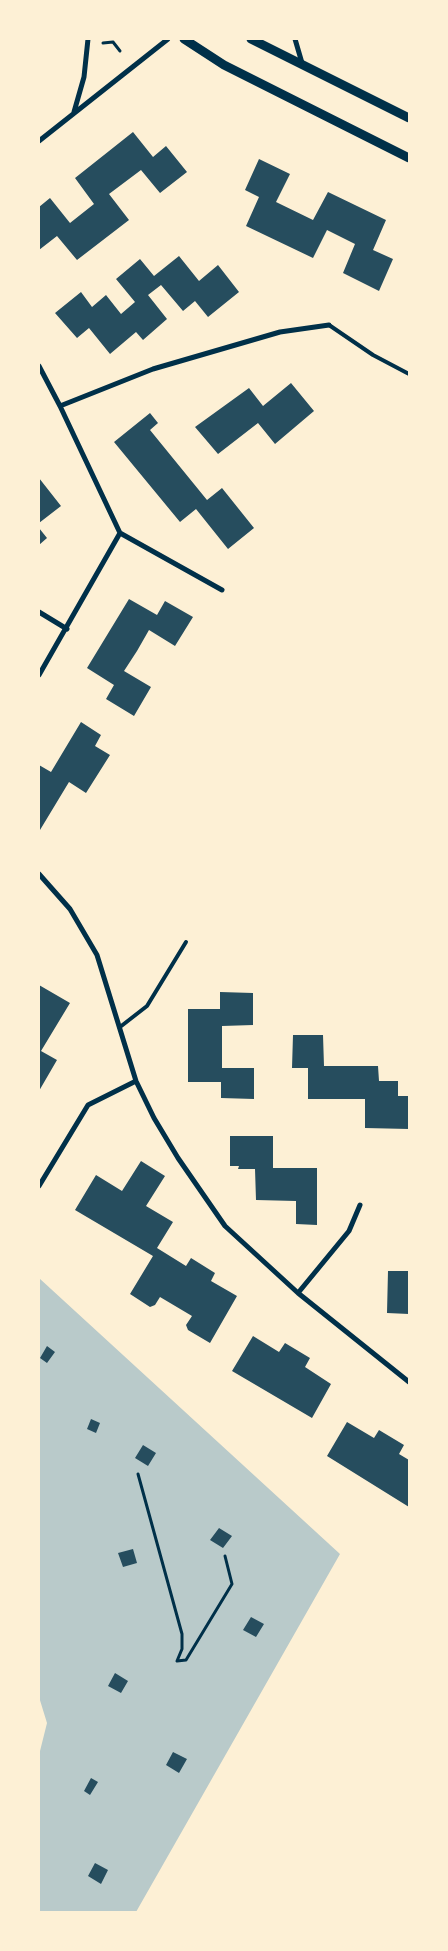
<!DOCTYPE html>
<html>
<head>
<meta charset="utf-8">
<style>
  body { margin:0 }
  #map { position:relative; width:448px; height:1951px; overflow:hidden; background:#fdf0d5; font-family:Lato,sans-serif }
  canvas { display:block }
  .frame { position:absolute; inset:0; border:40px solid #fdf0d5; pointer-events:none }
</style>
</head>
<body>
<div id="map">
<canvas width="448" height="1951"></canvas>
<div class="frame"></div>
</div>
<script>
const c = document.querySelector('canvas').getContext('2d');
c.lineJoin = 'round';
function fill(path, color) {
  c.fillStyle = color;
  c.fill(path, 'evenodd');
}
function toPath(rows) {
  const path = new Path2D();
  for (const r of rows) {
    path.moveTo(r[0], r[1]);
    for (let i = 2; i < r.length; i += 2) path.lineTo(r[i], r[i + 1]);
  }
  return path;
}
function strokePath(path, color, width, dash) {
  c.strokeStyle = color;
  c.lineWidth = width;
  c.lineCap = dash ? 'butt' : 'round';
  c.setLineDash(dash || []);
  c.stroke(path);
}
fill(toPath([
  [39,1278,340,1554,136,1912,39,1912,39,1755,47,1723,39,1697]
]), '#b9caca');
fill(toPath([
  [133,132,153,157,166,146,187,172,160,193,141,170,109,194,129,220,77,260,57,236,39,250,39,207,50,198,70,223,94,204,75,178],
  [259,159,290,174,276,202,313,220,328,192,386,220,373,250,393,259,379,291,343,273,355,244,327,230,313,258,246,226,259,197,245,190],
  [179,256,199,281,218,265,239,292,208,317,195,301,183,311,161,285,148,295,167,319,143,340,136,332,110,354,89,328,77,338,55,313,81,292,92,307,106,295,121,314,135,302,116,279,140,259,154,276],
  [291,383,314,411,275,444,258,423,218,454,195,427,249,388,263,406],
  [150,413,158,423,150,430,207,500,222,488,254,528,228,549,196,509,180,522,114,442],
  [39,478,61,506,39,523],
  [39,528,47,538,39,545],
  [129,599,157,615,165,601,193,617,175,646,149,630,137,651,124,671,151,687,134,716,106,699,114,685,87,668],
  [81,722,101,735,95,746,110,755,86,793,69,782,40,830,39,765,51,772],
  [39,985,70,1003,41,1051,57,1060,39,1091],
  [220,992,253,993,253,1025,222,1026,222,1068,254,1068,254,1099,221,1098,221,1082,188,1082,188,1009,220,1009],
  [293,1035,323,1035,324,1066,378,1066,379,1081,398,1081,398,1096,409,1096,409,1129,365,1128,365,1099,308,1099,308,1068,292,1068],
  [230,1136,273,1136,273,1168,317,1168,317,1225,296,1224,296,1201,256,1200,255,1169,238,1169,239,1166,230,1166],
  [141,1161,165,1176,146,1206,173,1222,157,1248,186,1266,191,1258,215,1273,211,1281,237,1296,210,1343,188,1330,186,1325,192,1316,160,1297,155,1305,150,1307,130,1294,153,1256,75,1210,96,1175,122,1191],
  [388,1271,409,1271,409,1314,387,1313],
  [253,1336,279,1352,285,1343,310,1358,305,1367,331,1384,312,1418,232,1371],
  [47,1346,55,1352,47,1363,40,1358],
  [91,1419,100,1423,96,1433,87,1429],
  [347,1422,374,1438,379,1430,404,1445,399,1454,409,1460,409,1507,327,1456],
  [143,1445,156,1453,148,1466,135,1458],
  [219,1528,232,1536,223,1548,210,1540],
  [133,1549,137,1563,123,1567,118,1553],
  [251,1617,264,1624,256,1637,243,1630],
  [115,1673,128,1681,121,1693,108,1686],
  [173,1752,187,1759,179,1773,166,1765],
  [91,1778,98,1782,90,1795,84,1791],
  [95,1863,108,1870,101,1884,88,1876]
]), '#264d5e');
strokePath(toPath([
  [113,42,120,51],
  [103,43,113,42],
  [138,1474,182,1634,182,1649,177,1661,186,1660,232,1584,225,1556]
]), '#003049', 3);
strokePath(toPath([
  [329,325,373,355,409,374],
  [120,1027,147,1006,186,942]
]), '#003049', 4);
strokePath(toPath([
  [295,39,302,63],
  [74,112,84,77,88,39],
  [39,141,168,39],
  [39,366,60,406,120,533,39,675],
  [60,406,153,369,280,332,329,325],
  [120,533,222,590],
  [39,612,67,629],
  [39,874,70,909,97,955,136,1081,154,1118,178,1158,225,1226,298,1293,409,1382],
  [39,1186,88,1105,136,1081],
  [298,1293,349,1231,360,1205]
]), '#003049', 5);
strokePath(toPath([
  [184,39,224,65,409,158],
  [251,39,409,118]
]), '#003049', 9);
</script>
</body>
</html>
